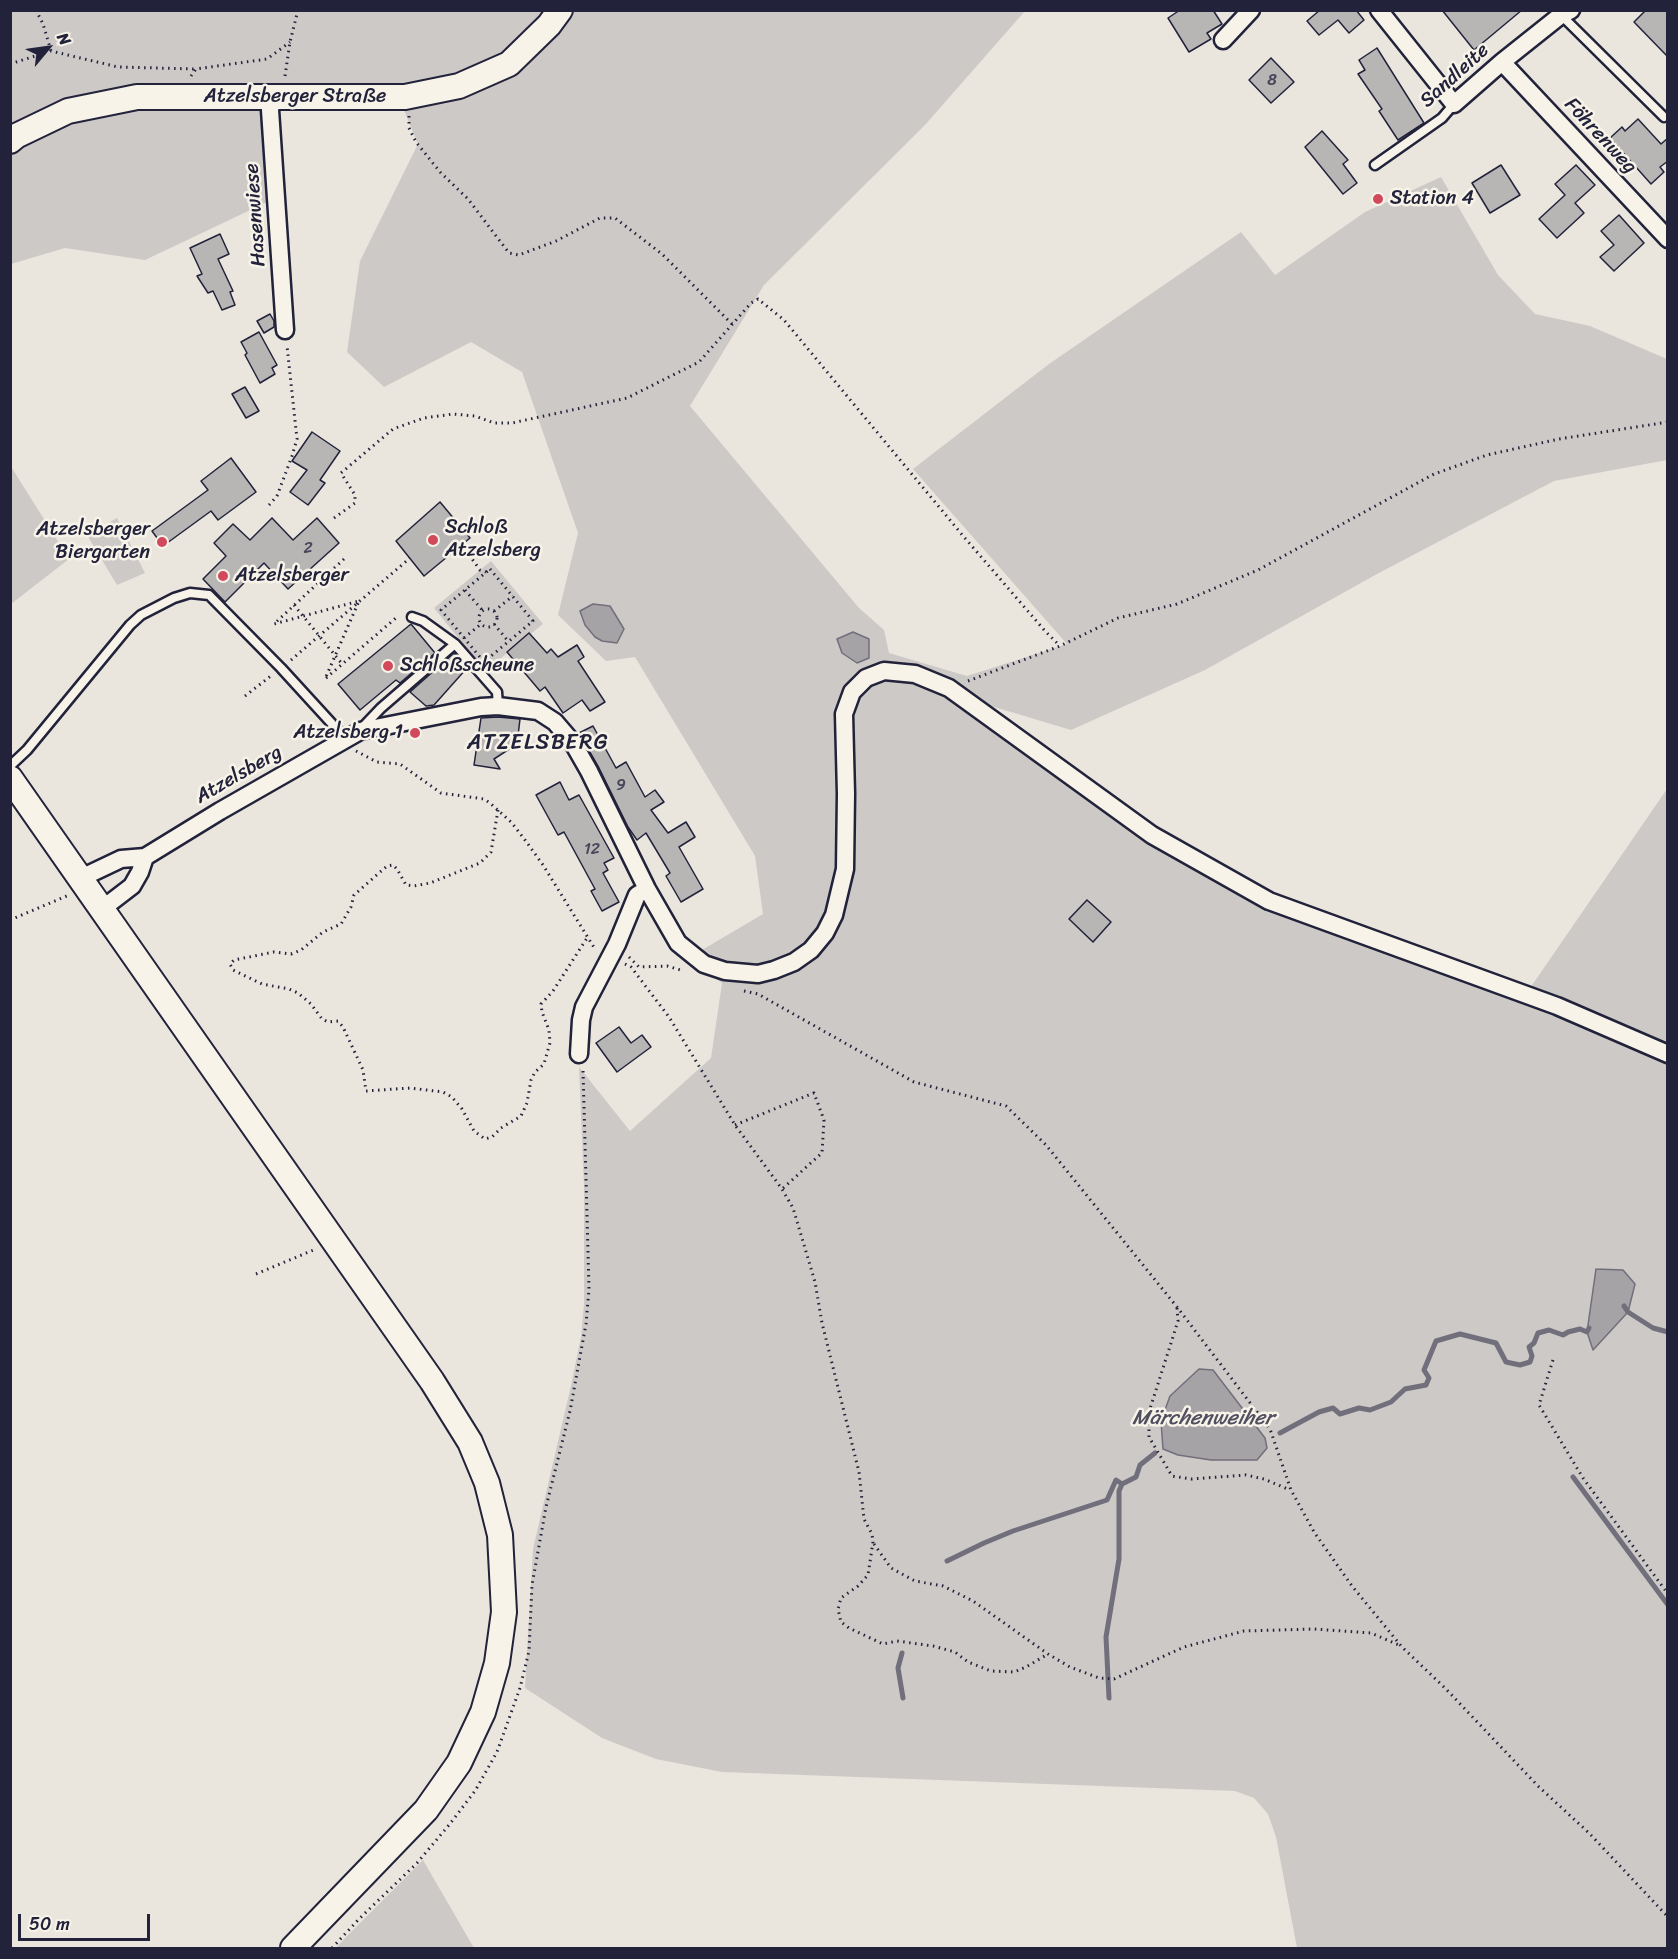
<!DOCTYPE html>
<html>
<head>
<meta charset="utf-8">
<style>
  body { margin:0 }
  #map { position:relative; width:1678px; height:1959px; overflow:hidden; background:#eae6de; font-family:Sriracha,sans-serif }
  canvas { display:block }
  .frame { position:absolute; inset:0; border:12px solid #22223b; pointer-events:none }
  .north { position:absolute; left:18px; top:18px; width:60px; height:60px; -webkit-text-stroke:4px #f7f3e8; paint-order:stroke; rotate:61deg; font-size:16px; font-weight:700; line-height:24px; text-align:center; color:#22223b }
  .north::after { content:''; display:block; margin:auto; width:21px; height:27px; background:#22223b; clip-path:polygon(50% 0,100% 100%,50% 72%,0 100%) }
  .scale { position:absolute; left:18px; top:1914px; width:132px; height:27px; box-sizing:border-box; border:3px solid #22223b; border-top:0; padding-left:8px; font-size:18px; line-height:21px; white-space:nowrap; color:#22223b; -webkit-text-stroke:4px #f7f3e8; paint-order:stroke }
</style>
</head>
<body>
<div id="map">
<canvas width="1678" height="1959"></canvas>
<div class="frame"></div>
<div class="north">N</div>
<div class="scale">50 m</div>
</div>
<script>
const c = document.querySelector('canvas').getContext('2d');
c.lineJoin = 'round';
function fill(path, color) {
  c.fillStyle = color;
  c.fill(path, 'evenodd');
}
function toPath(rows) {
  const path = new Path2D();
  for (const r of rows) {
    if (r.length === 3) {
      path.moveTo(r[0] + r[2], r[1]);
      path.arc(r[0], r[1], r[2], 0, 2 * Math.PI);
      continue;
    }
    path.moveTo(r[0], r[1]);
    for (let i = 2; i < r.length; i += 2) path.lineTo(r[i], r[i + 1]);
  }
  return path;
}
function strokePath(path, color, width, dash) {
  c.strokeStyle = color;
  c.lineWidth = width;
  c.lineCap = dash ? 'butt' : 'round';
  c.setLineDash(dash || []);
  c.stroke(path);
}
function label(font, color, halo, rows, align = 'center') {
  c.font = font + ' Sriracha,sans-serif';
  c.lineWidth = 5;
  c.setLineDash([]);
  c.textBaseline = 'middle';
  c.strokeStyle = halo;
  c.fillStyle = color;
  for (const [text, x, y, turn = 0] of rows) {
    c.save();
    c.translate(x, y);
    c.rotate((+turn || 0) * Math.PI / 180);
    c.textAlign = isNaN(turn) ? turn : align;
    if (halo) c.strokeText(text, 0, 0);
    c.fillText(text, 0, 0);
    c.restore();
  }
}
fill(toPath([
  [11,11,1025,11,925,125,764,285,690,406,859,608,884,630,889,653,967,676,1067,644,913,469,1049,364,1241,232,1275,275,1365,212,1441,177,1498,275,1535,314,1590,326,1667,359,1667,460,1554,481,1377,574,1205,670,1071,730,991,706,1152,835,1269,901,1528,991,1667,789,1667,1948,1297,1948,1276,1837,1268,1814,1254,1798,1235,1791,722,1772,656,1759,602,1738,525,1688,533,1549,570,1390,581,1337,584,1304,584,1187,579,1067,630,1131,711,1058,722,983,685,960,763,914,755,856,635,657,606,661,558,615,578,533,522,372,471,342,384,387,347,352,360,261,418,144,404,110,278,110,280,196,145,260,65,248,11,264],
  [1199,1369,1161,1421,1170,1396],
  [10,465,69,559,11,604,10,604],
  [117,518,145,573,117,585,87,535],
  [491,561,543,624,485,671,434,608],
  [423,1860,474,1948,336,1948,346,1937]
]), '#cdc9c6');
const water = toPath([
  [593,604,610,606,624,629,617,643,602,641,595,637,585,625,580,611,593,604],
  [853,632,869,639,869,658,857,663,842,653,837,639,853,632],
  [1596,1269,1623,1270,1635,1284,1628,1312,1593,1350,1587,1332,1596,1269],
  [1199,1369,1213,1370,1265,1438,1267,1448,1257,1460,1211,1460,1178,1455,1163,1449,1161,1421,1170,1396,1199,1369]
]);
fill(water, '#a6a3a6');
strokePath(water, '#716f7b', 1.5);
strokePath(toPath([
  [1624,1306,1628,1312,1653,1328,1668,1332],
  [1280,1433,1319,1412,1333,1408,1340,1414,1359,1408,1370,1410,1391,1402,1405,1389,1426,1385,1429,1378,1424,1370,1436,1341,1460,1334,1496,1343,1506,1362,1520,1365,1530,1362,1532,1356,1529,1347,1534,1343,1538,1333,1549,1330,1563,1335,1568,1332,1580,1329,1587,1332,1589,1328],
  [1573,1477,1668,1605],
  [947,1561,984,1543,1013,1531,1107,1500,1116,1480,1122,1484],
  [902,1653,898,1668,903,1698],
  [1109,1698,1106,1637,1119,1559,1119,1491,1122,1484,1136,1477,1140,1465,1155,1453]
]), '#716f7b', 5);
const building = toPath([
  [1180,10,1213,10,1222,24,1207,33,1211,39,1189,52,1168,18,1180,10],
  [1320,10,1356,10,1364,20,1349,33,1338,20,1319,35,1307,21,1320,10],
  [1442,10,1522,10,1474,50,1442,10],
  [1646,10,1668,10,1668,57,1634,22,1646,10],
  [1377,48,1424,123,1398,140,1379,111,1382,109,1358,74,1365,70,1359,60,1377,48],
  [1271,58,1294,82,1271,103,1249,80,1271,58],
  [1638,119,1661,144,1668,138,1668,161,1660,167,1664,172,1651,184,1610,138,1622,127,1625,131,1638,119],
  [1322,131,1348,160,1343,164,1357,183,1343,194,1305,147,1322,131],
  [1501,165,1520,195,1490,213,1472,183,1501,165],
  [1576,165,1595,185,1575,203,1584,213,1557,238,1539,219,1565,195,1555,184,1576,165],
  [1619,215,1644,243,1614,271,1600,257,1614,245,1601,231,1619,215],
  [220,234,229,254,218,259,233,291,230,292,235,305,222,310,213,291,208,293,197,276,202,274,190,248,220,234],
  [270,314,274,321,274,327,264,333,257,321,270,314],
  [259,332,277,365,272,368,275,374,260,383,245,355,247,353,241,342,259,332],
  [245,387,259,411,246,418,232,394,245,387],
  [312,432,340,451,320,480,325,483,308,505,290,492,307,470,292,461,312,432],
  [231,458,256,492,218,520,211,511,163,546,152,531,208,490,201,481,231,458],
  [440,502,470,538,424,576,396,541,440,502],
  [272,518,293,540,317,518,339,543,288,589,264,563,225,602,203,579,226,556,214,543,233,524,250,540,272,518],
  [411,624,435,653,400,683,396,680,360,710,338,684,411,624],
  [529,633,547,653,551,649,558,657,577,645,584,657,578,661,605,702,590,711,582,700,563,713,545,687,540,691,507,652,529,633],
  [454,653,467,668,434,705,426,706,410,692,454,653],
  [498,717,520,719,517,744,494,759,500,769,474,765,481,718,498,717],
  [593,726,616,768,626,762,645,797,655,790,664,802,651,810,668,833,686,822,695,837,679,847,703,889,681,902,666,876,670,873,646,833,637,840,628,827,598,766,579,733,593,726],
  [560,782,569,800,579,795,614,858,604,863,608,870,603,873,619,902,602,911,591,891,595,889,564,832,558,835,536,795,560,782],
  [1087,900,1111,922,1093,942,1069,919,1087,900],
  [619,1027,631,1043,642,1035,651,1047,617,1072,596,1043,619,1027]
]);
fill(building, '#b8b6b5');
strokePath(building, '#22223b', 1.5);
const lane = toPath([
  [1561,15,1664,117],
  [1375,165,1442,118,1454,104],
  [412,617,423,621,455,644,497,692,498,706],
  [362,728,381,708,455,644],
  [10,766,27,750,130,625,141,615,174,598,190,593,209,595,281,668,345,738]
]);
const street = toPath([
  [1379,10,1454,104,1502,62,1561,15,1571,10],
  [1223,40,1251,10],
  [1502,62,1668,239],
  [273,97,270,110,285,330],
  [81,878,121,859,145,857,220,811,360,731,481,707,498,706,538,711,555,722,573,743,589,771,647,889,678,943,704,964,725,971,758,974,774,970,794,962,811,950,825,933,834,915,845,869,846,794,844,714,852,692,866,678,884,671,915,674,949,688,1152,835,1269,901,1557,1006,1668,1054],
  [102,909,132,886,140,872,145,857],
  [579,1054,581,1020,584,1007,617,944,637,895,647,889]
]);
const secondary = toPath([
  [10,141,16,136,68,111,137,97,405,97,459,86,509,64,549,25,560,10],
  [10,778,432,1381,470,1442,487,1483,500,1535,504,1612,497,1663,483,1712,459,1763,426,1810,293,1948]
]);
strokePath(lane, '#22223b', 13);
strokePath(street, '#22223b', 21);
strokePath(secondary, '#22223b', 28);
strokePath(toPath([
  [36,10,43,24,51,51],
  [10,64,51,51,118,67,196,69],
  [191,76,196,69,267,59,290,42],
  [285,76,290,42,298,10],
  [409,116,409,128,416,142,440,172,468,199,509,253,519,255,556,241,600,218,615,218,662,254,733,325],
  [269,505,277,496,292,456,297,439,287,346],
  [334,518,355,503,355,495,341,473,393,429,424,418,453,414,475,416,494,423,512,423,627,398,699,362,751,303,758,299,784,320,964,537,1045,631,1060,646],
  [462,545,480,570,486,572],
  [344,559,274,624,359,601,325,679,397,617],
  [490,569,533,621,484,662,441,610,490,569],
  [465,590,483,611],
  [294,605,343,665],
  [488,618,9],
  [494,611,513,596],
  [494,624,508,641],
  [464,638,481,624],
  [291,660,410,558],
  [968,681,1060,646,1118,618,1177,604,1258,570,1434,474,1487,455,1559,439,1668,422],
  [245,696,272,675],
  [356,751,377,762,400,764,441,793,484,799,490,803,512,823,525,840,543,865,595,949],
  [498,810,491,852,480,863,430,883,414,886,406,885,397,869,393,865,387,866,354,895,351,907,341,924,323,932,301,950,291,954,274,952,234,960,230,964,233,970,262,984,289,989,298,993,311,1004,322,1019,328,1022,338,1021,343,1027,363,1070,366,1091,410,1088,443,1092,452,1097,462,1109,474,1131,485,1139,492,1137,501,1128,521,1116,527,1103,531,1080,535,1072,544,1064,550,1043,549,1030,542,1012,541,1004,553,991,587,938],
  [10,920,69,895],
  [629,957,639,967,667,966,684,971],
  [625,964,631,967,669,1017,735,1125,782,1189,793,1208,815,1282,822,1323,859,1472,864,1519,872,1534,873,1542,868,1575,858,1586,841,1598,838,1609,841,1622,849,1628,883,1644,897,1641,933,1646,955,1652,968,1662,991,1671,1014,1672,1026,1667,1048,1654],
  [744,991,758,994,914,1082,1006,1106,1046,1145,1177,1307,1270,1429,1291,1490,1314,1532,1352,1586,1402,1647,1445,1688,1538,1786,1589,1833,1668,1917],
  [735,1125,814,1093,824,1120,822,1153,782,1189],
  [256,1274,316,1249],
  [1177,1308,1178,1321,1149,1412,1149,1437,1172,1476,1191,1479,1246,1475,1264,1479,1290,1490],
  [1553,1360,1539,1405,1583,1478,1668,1594],
  [874,1544,891,1568,915,1581,943,1586,973,1601,1048,1654,1070,1667,1099,1678,1114,1679,1184,1647,1244,1631,1314,1629,1371,1633,1401,1646],
  [332,1948,359,1919,417,1863,449,1825,475,1791,497,1752,520,1688,529,1651,532,1585,546,1507,570,1411,586,1324,589,1289,583,1070]
]), '#22223b', 3, [1.5, 4.5]);
strokePath(lane, '#f7f3e8', 8);
strokePath(street, '#f7f3e8', 16);
strokePath(secondary, '#f7f3e8', 24);
for (const [x, y, r, color] of [
  [1378,199,6,"#d1495b"],
  [433,540,6,"#d1495b"],
  [162,542,6,"#d1495b"],
  [223,576,6,"#d1495b"],
  [388,666,6,"#d1495b"],
  [415,733,6,"#d1495b"]
]) {
  const dot = new Path2D();
  dot.arc(x, y, r, 0, 2 * Math.PI);
  c.fillStyle = color;
  c.fill(dot);
  strokePath(dot, '#f7f3e8', 2);
}
label('16px', '#48475a', null, [
  ["8",1272,81],
  ["2",308,549],
  ["9",621,786],
  ["12",592,850]
]);
label('20px', '#22223b', '#f7f3e8', [
  ["Sandleite",1455,76,-42],
  ["Atzelsberger Straße",295,97],
  ["Föhrenweg",1600,136,47],
  ["Hasenwiese",256,215,-94],
  ["Atzelsberg",239,775,-30]
]);
label('20px', '#22223b', '#f7f3e8', [
  ["Station 4",1390,199],
  ["Schloß",445,528],
  ["Atzelsberg",445,551],
  ["Atzelsberger",150,530,"right"],
  ["Biergarten",150,553,"right"],
  ["Atzelsberger",235,576],
  ["Schloßscheune",400,666],
  ["Atzelsberg 1",403,733,"right"]
], 'left');
label('italic 21px', '#504f60', '#f7f3e8', [
  ["Märchenweiher",1203,1419]
]);
c.letterSpacing = '1.5px';
label('22px', '#22223b', '#f7f3e8', [
  ["ATZELSBERG",538,743]
]);
c.letterSpacing = '0px';
</script>
</body>
</html>
